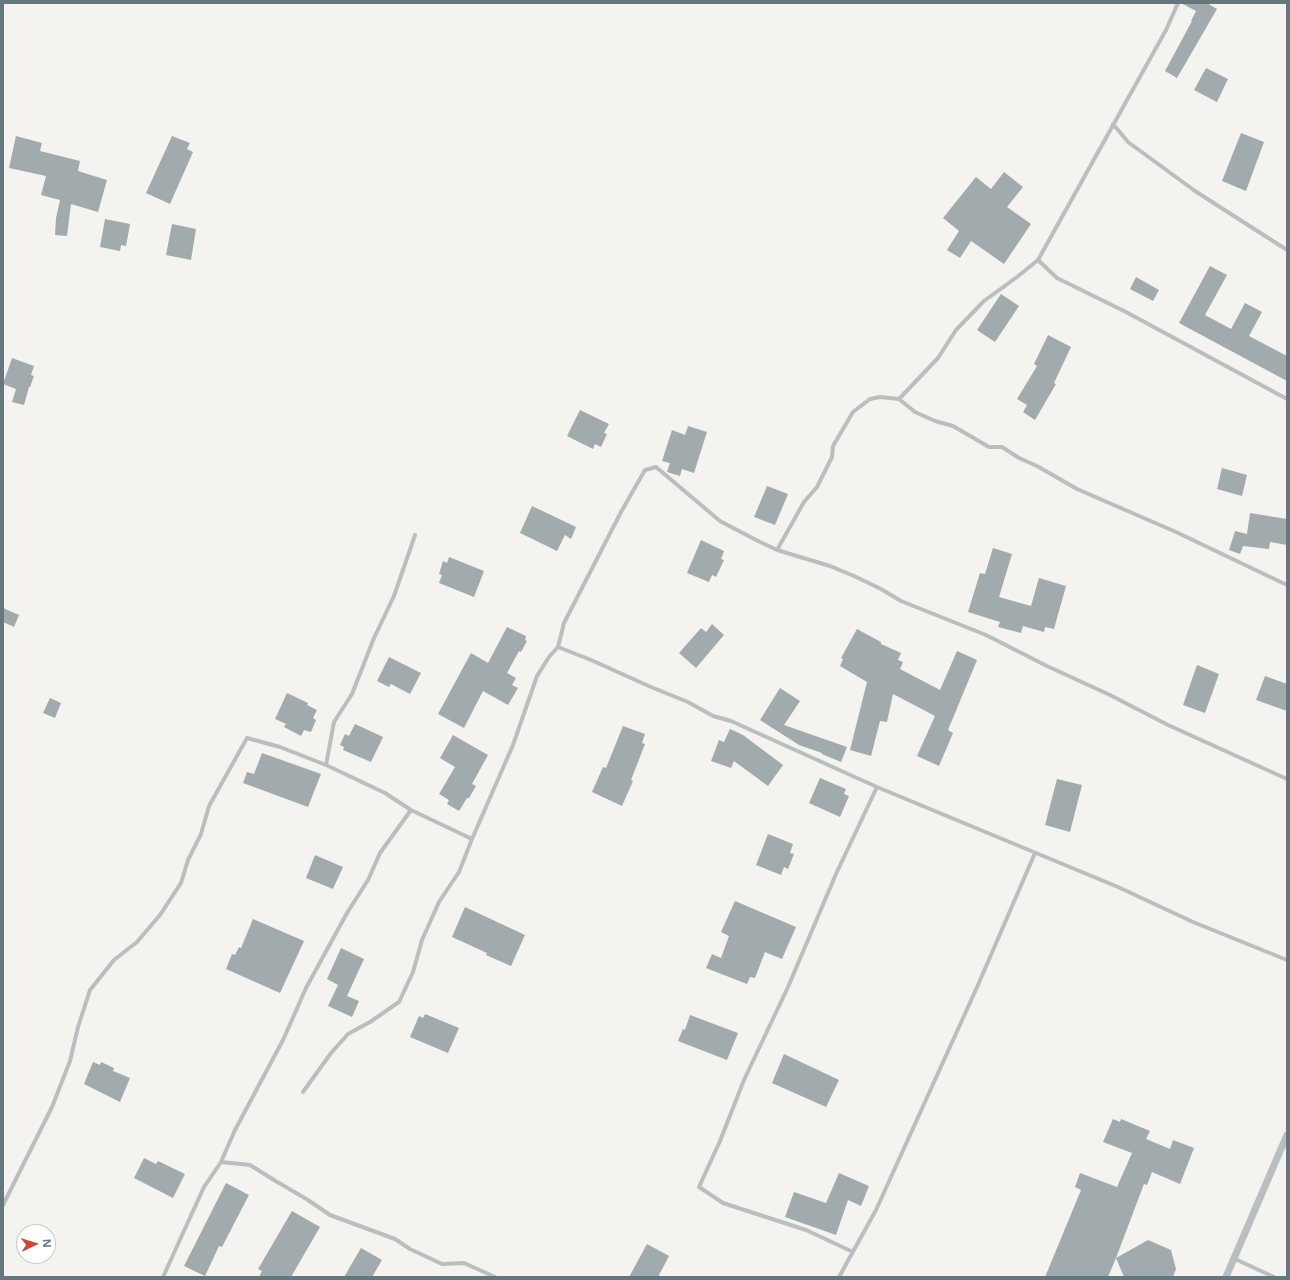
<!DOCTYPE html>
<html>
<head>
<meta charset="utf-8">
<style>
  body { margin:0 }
  #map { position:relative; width:1290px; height:1280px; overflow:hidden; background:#f4f3f0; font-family:"Noto Sans",sans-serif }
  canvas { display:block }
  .frame { position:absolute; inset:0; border:4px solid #66777e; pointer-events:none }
  .north { position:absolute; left:16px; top:1224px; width:40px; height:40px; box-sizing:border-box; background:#fff; border:1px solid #c2c9cb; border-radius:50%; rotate:86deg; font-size:11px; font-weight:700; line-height:16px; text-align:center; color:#66777e }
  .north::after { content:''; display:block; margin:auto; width:14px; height:18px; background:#cf4535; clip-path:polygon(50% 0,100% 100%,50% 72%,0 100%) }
</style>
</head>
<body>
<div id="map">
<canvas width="1290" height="1280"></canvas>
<div class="frame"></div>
<div class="north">N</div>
</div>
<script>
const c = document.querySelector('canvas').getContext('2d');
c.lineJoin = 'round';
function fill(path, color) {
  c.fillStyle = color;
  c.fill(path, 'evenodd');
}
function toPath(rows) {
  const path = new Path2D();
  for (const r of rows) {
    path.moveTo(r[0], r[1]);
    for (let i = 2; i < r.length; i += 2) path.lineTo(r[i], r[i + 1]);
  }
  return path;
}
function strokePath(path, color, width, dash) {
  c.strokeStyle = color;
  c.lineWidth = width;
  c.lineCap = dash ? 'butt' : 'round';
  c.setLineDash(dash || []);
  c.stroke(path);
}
fill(toPath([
  [1181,3,1207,3,1217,9,1177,78,1165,71,1192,21,1191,21,1196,11],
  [1206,68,1228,79,1217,102,1194,90],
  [1241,133,1264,142,1246,191,1222,181],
  [16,136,42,143,40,151,80,161,78,171,107,180,98,212,71,204,67,236,55,235,56,218,60,200,41,195,46,176,9,168],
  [172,136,190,143,187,149,193,152,170,204,146,193],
  [1004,172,1023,187,1007,207,1031,224,1004,264,971,241,960,258,947,250,959,231,943,218,976,177,991,189],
  [105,219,130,224,126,246,121,245,120,251,100,247],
  [172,224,196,229,191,260,166,255],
  [1210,266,1227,275,1205,315,1231,329,1245,303,1262,312,1249,336,1287,356,1287,381,1179,323],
  [1136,277,1159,290,1153,301,1130,289],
  [1001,294,1019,306,995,342,977,330],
  [1048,335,1071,347,1054,383,1056,384,1035,420,1023,412,1027,405,1017,399,1037,366,1034,364],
  [12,358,34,366,31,375,34,376,30,387,29,387,24,405,12,402,16,389,3,384],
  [580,410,609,424,604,433,607,434,601,447,595,444,593,449,567,436],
  [688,426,707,432,694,473,682,469,680,476,667,472,670,463,662,461,672,430,685,435],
  [1222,468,1247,475,1242,496,1217,489],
  [767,486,788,494,775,525,754,517],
  [532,506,576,527,571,539,565,535,557,551,520,533],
  [1250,513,1287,519,1287,545,1270,542,1269,549,1243,546,1240,554,1229,550,1235,531,1247,534],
  [701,540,724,551,721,559,724,560,716,577,712,575,709,582,687,573],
  [993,548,1012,554,999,597,1031,606,1039,578,1066,586,1054,629,1045,627,1044,632,1023,626,1021,633,998,627,1000,622,968,612,980,573,985,574],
  [449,557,484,571,474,597,439,583,442,575,439,574,443,561,447,563],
  [3,608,19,615,14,627,3,622],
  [712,624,724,635,696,668,679,653,701,628,706,632],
  [507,627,526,636,525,640,527,641,521,652,519,651,507,673,516,678,512,685,518,688,508,705,483,691,464,728,438,714,471,653,488,663],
  [857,629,881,642,881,644,901,653,898,660,903,662,900,669,940,690,957,651,977,660,948,730,953,733,939,766,917,756,935,716,893,694,887,722,880,721,871,756,850,750,867,682,840,666,843,659,841,658],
  [389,657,421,673,410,694,391,684,389,687,377,681],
  [1197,665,1219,674,1205,713,1183,705],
  [1265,676,1287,684,1287,711,1256,700],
  [780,688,800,701,784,725,847,747,841,762,822,754,822,753,799,745,760,720],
  [287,693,308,703,307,705,317,710,313,718,316,720,311,732,304,730,301,736,284,727,286,724,275,719],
  [50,698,61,703,55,718,43,713],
  [355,724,383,737,371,762,343,750,344,747,340,745,345,734,349,736],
  [623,726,645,734,642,743,645,744,631,780,633,781,622,806,592,792,603,767,606,768],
  [730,729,743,735,783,765,768,786,734,761,731,768,711,761,719,740,724,742],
  [453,735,488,755,472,784,476,786,469,798,467,798,459,811,447,804,449,800,439,794,455,767,440,758],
  [262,753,321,774,308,807,243,783,247,772,254,774],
  [820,778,846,789,844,794,849,796,840,817,809,803],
  [1057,779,1082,785,1070,832,1045,825],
  [768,834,793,844,790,853,794,854,788,869,784,867,781,875,756,865],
  [315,855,343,867,333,889,306,878],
  [735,901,796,927,782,959,765,952,755,978,750,977,747,984,706,968,712,954,721,958,729,936,721,932],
  [465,907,525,935,511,966,486,955,487,953,452,937],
  [253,919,304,941,280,993,226,969,232,954,235,955,239,947,241,948],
  [341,948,364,959,347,996,359,1001,352,1017,328,1006,338,985,327,979],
  [425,1014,459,1028,448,1053,410,1037,419,1016,423,1018],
  [690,1015,738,1033,727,1060,678,1041,683,1029,685,1030],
  [784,1054,839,1080,826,1107,772,1083],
  [93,1062,100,1065,101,1062,114,1068,113,1071,130,1078,120,1102,84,1084],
  [1113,1119,1120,1122,1121,1119,1150,1131,1146,1139,1170,1149,1173,1140,1194,1148,1180,1184,1152,1172,1147,1185,1144,1184,1116,1258,1148,1240,1171,1250,1176,1269,1173,1277,1124,1277,1116,1258,1108,1277,1045,1277,1081,1190,1075,1187,1080,1173,1117,1187,1132,1153,1103,1142],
  [144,1158,156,1164,158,1161,185,1174,173,1198,134,1178],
  [839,1173,869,1186,861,1206,848,1200,836,1235,785,1217,794,1192,826,1203],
  [226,1183,249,1195,222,1247,219,1246,205,1276,184,1266],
  [292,1211,320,1227,291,1277,259,1277,262,1271,258,1269],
  [647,1244,669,1256,658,1277,629,1277],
  [361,1248,382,1260,372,1277,344,1277]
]), '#a1aaad');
strokePath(toPath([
  [1113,124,1128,142,1195,191,1287,250],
  [1038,260,1057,278,1126,312,1287,399],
  [899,399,938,358,956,330,984,301,1017,277,1038,260,1166,30,1178,3],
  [777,550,804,502,817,487,832,457,833,446,853,412,870,399,880,397,899,399,915,412,935,421,953,426,989,447,1002,447,1019,458,1037,466,1077,489,1176,532,1287,585],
  [558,647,591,660,651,687,688,702,713,716,731,721,877,787,1118,887,1193,922,1287,960],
  [326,765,334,722,352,694,374,638,394,596,415,535],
  [303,1092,331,1053,348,1034,370,1022,399,1002,413,972,422,940,439,902,459,872,472,839,513,745,537,676,549,657,558,647,564,623,621,512,645,470,656,467,720,521,756,540,777,550,830,566,854,576,881,589,901,601,986,635,1047,666,1110,695,1168,725,1287,779],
  [221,1162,250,1165,274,1180,308,1200,330,1215,395,1239,410,1249,442,1264,464,1263,495,1277],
  [3,1205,52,1107,70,1061,78,1027,90,990,114,960,137,942,160,915,181,883,188,860,201,834,209,806,247,738,280,747,326,765,385,793,411,810,472,839],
  [853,1252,806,1230,723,1203,699,1187,720,1141,744,1080,788,987,836,874,877,787],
  [1235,1259,1274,1277],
  [163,1277,204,1187,221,1162,235,1130,283,1040,306,988,347,913,368,880,380,853,411,810],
  [839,1277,876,1210,978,985,1035,853]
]), '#b9bec0', 4);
strokePath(toPath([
  [1226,1277,1287,1135]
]), '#b9bec0', 7);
</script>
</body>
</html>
